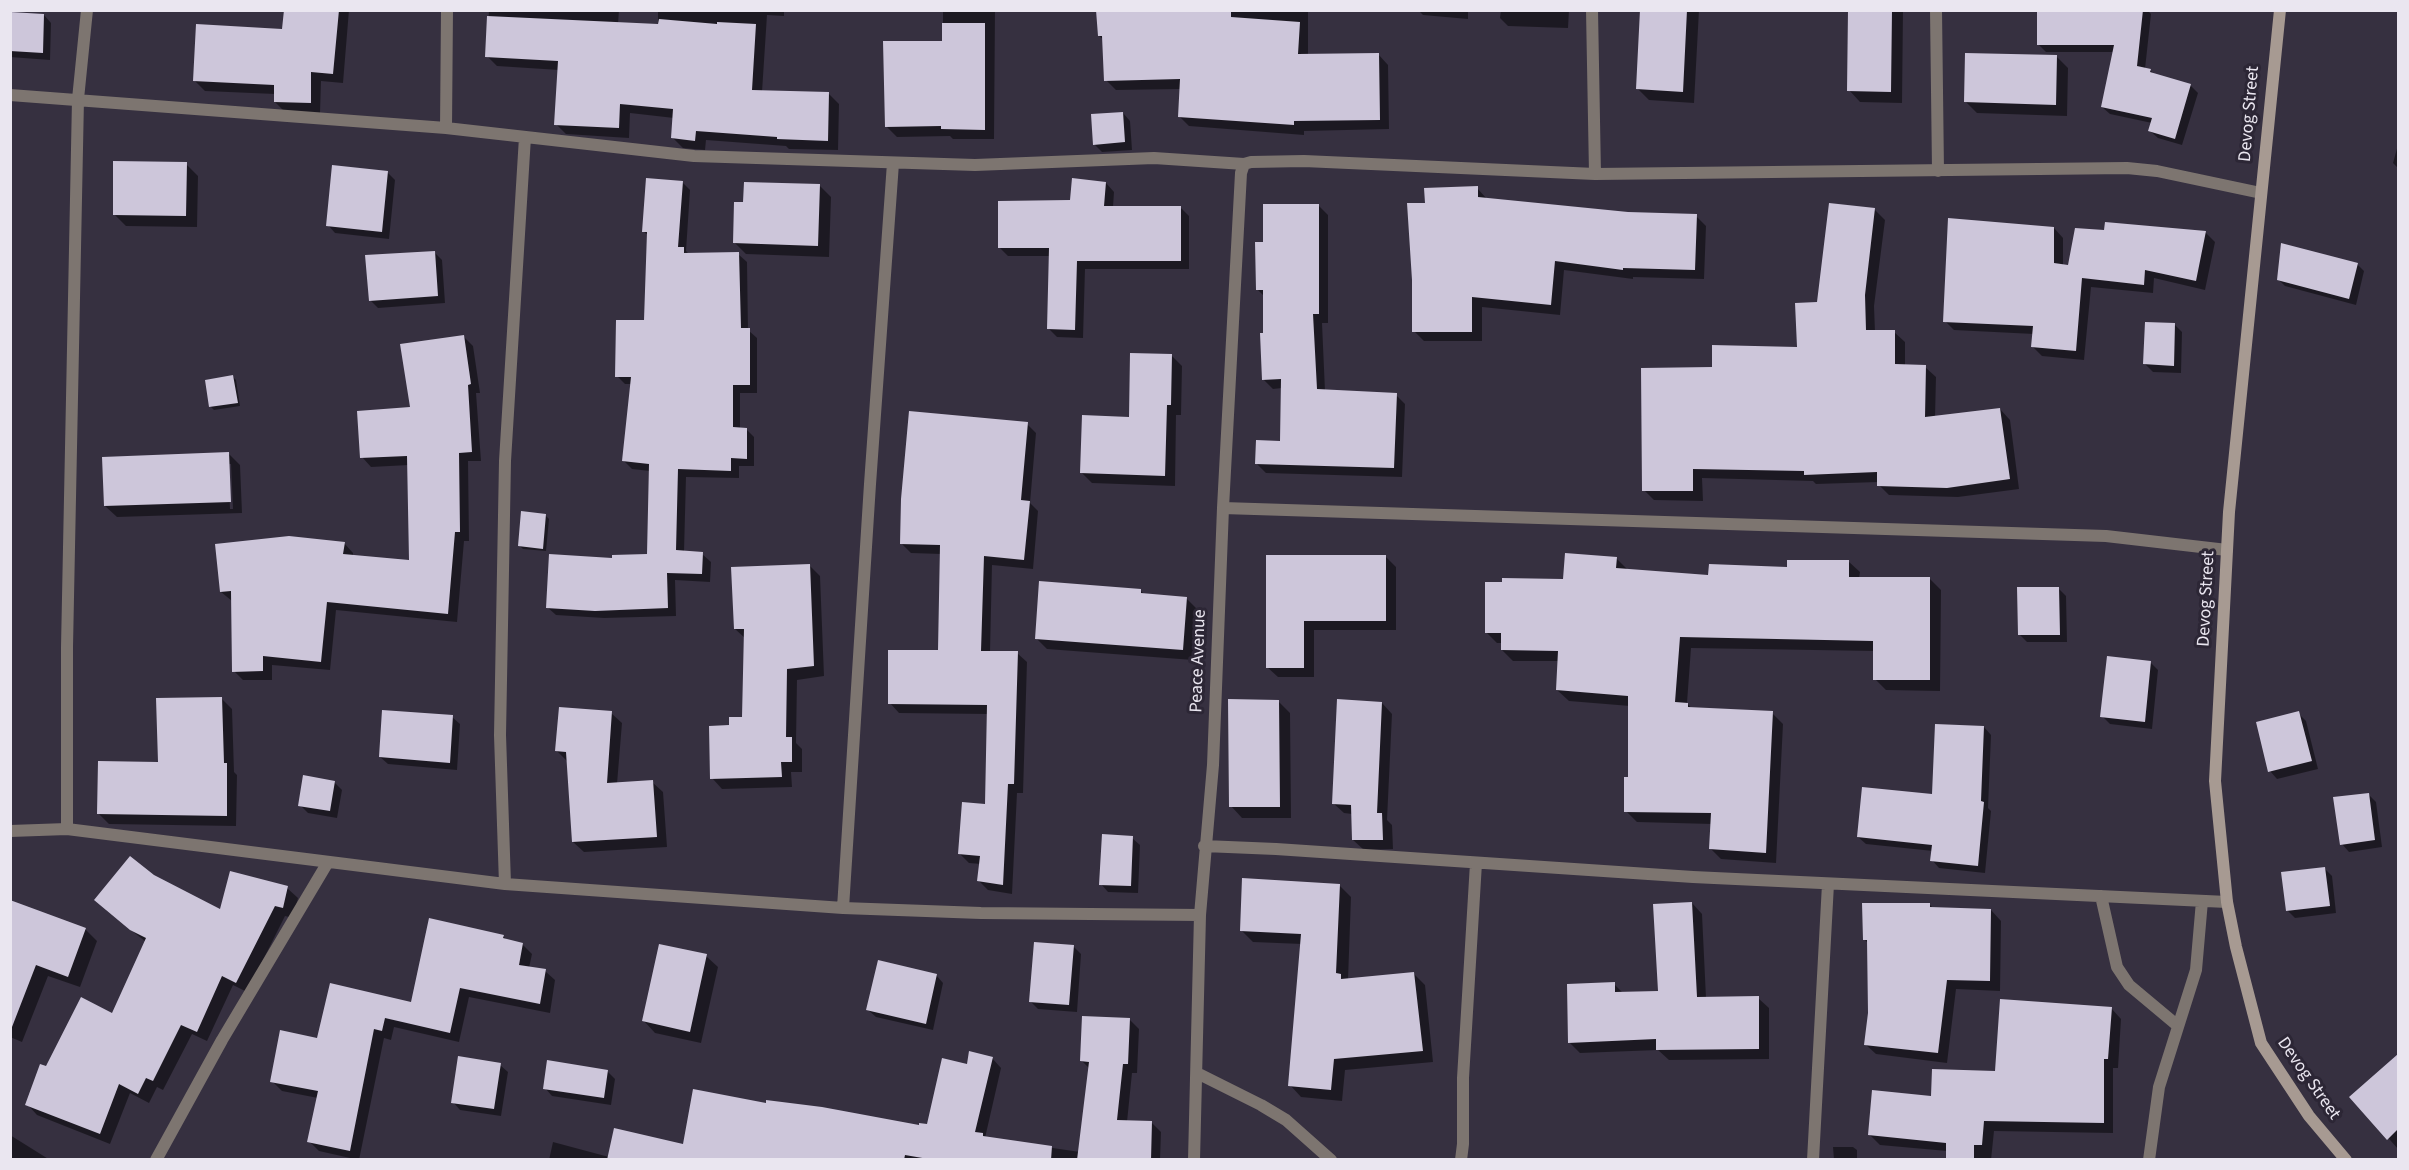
<!DOCTYPE html>
<html>
<head>
<meta charset="utf-8">
<style>
  body { margin:0 }
  #map { position:relative; width:2409px; height:1170px; overflow:hidden; background:#363040; font-family:"Source Sans 3",sans-serif }
  canvas { display:block }
  .frame { position:absolute; inset:0; border:12px solid #eae6f0; pointer-events:none }
</style>
</head>
<body>
<div id="map">
<canvas width="2409" height="1170"></canvas>
<div class="frame"></div>
</div>
<script>
const c = document.querySelector('canvas').getContext('2d');
c.lineJoin = 'round';
function fill(path, color) {
  c.fillStyle = color;
  c.fill(path, 'evenodd');
}
function toPath(rows) {
  const path = new Path2D();
  for (const r of rows) {
    path.moveTo(r[0], r[1]);
    for (let i = 2; i < r.length; i += 2) path.lineTo(r[i], r[i + 1]);
  }
  return path;
}
function strokePath(path, color, width, dash) {
  c.strokeStyle = color;
  c.lineWidth = width;
  c.lineCap = dash ? 'butt' : 'round';
  c.setLineDash(dash || []);
  c.stroke(path);
}
function label(font, color, halo, rows, align = 'center') {
  c.font = font + ' "Source Sans 3",sans-serif';
  c.lineWidth = 6;
  c.setLineDash([]);
  c.textBaseline = 'middle';
  c.strokeStyle = halo;
  c.fillStyle = color;
  for (const [text, x, y, turn = 0] of rows) {
    c.save();
    c.translate(x, y);
    c.rotate((+turn || 0) * Math.PI / 180);
    c.textAlign = isNaN(turn) ? turn : align;
    if (halo) c.strokeText(text, 0, 0);
    c.fillText(text, 0, 0);
    c.restore();
  }
}
fill(toPath([
  [285,10,349,10,343,83,321,81,320,113,285,112,275,102,275,94,205,91,195,81,283,30],
  [489,10,619,10,618,24,658,26,658,10,784,10,784,16,767,15,762,92,829,94,839,104,838,150,789,149,786,146,706,140,705,150,683,148,673,138,674,118,630,113,629,138,566,134,556,124,559,70,497,66,487,56],
  [943,10,995,10,994,139,953,139,950,136,897,137,887,127,943,42],
  [1098,10,1308,10,1308,55,1378,54,1388,65,1389,129,1304,131,1304,135,1189,126,1179,116,1181,89,1116,90,1106,80,1104,40,1099,36],
  [1354,10,1468,10,1468,19,1423,15,1419,11],
  [1501,10,1569,10,1568,28,1508,26,1500,18],
  [1641,10,1699,10,1694,103,1649,100,1637,88],
  [1850,10,1903,10,1902,103,1860,102,1849,90],
  [2038,10,2147,10,2151,14,2145,69,2150,70,2155,75,2190,85,2198,93,2182,145,2158,138,2150,131,2152,123,2110,114,2102,107,2114,52,2046,52,2038,44],
  [10,14,44,15,51,23,50,60,10,57],
  [2056,56,2068,68,2067,116,1977,113,1966,102],
  [1123,113,1130,121,1132,150,1102,152,1094,144],
  [2398,145,2398,168,2393,163],
  [186,164,198,176,197,227,126,226,114,214],
  [387,172,395,180,389,239,335,233,328,225],
  [682,182,690,190,686,251,689,254,738,254,747,262,748,330,757,338,757,393,740,393,740,429,746,429,754,437,754,466,739,466,739,478,686,477,684,552,702,554,711,562,710,582,675,580,676,616,604,618,556,615,547,607,614,560,648,556,650,471,632,469,624,461,631,384,625,384,617,376,646,322,649,236,643,231],
  [1106,183,1114,192,1113,207,1180,207,1189,216,1189,269,1085,269,1083,338,1057,337,1049,329,1051,256,1008,256,999,247,1071,202],
  [819,185,831,197,829,257,746,254,734,242,745,204],
  [1477,188,1487,199,1628,213,1696,216,1706,226,1704,279,1633,277,1633,279,1564,270,1560,315,1482,307,1482,341,1424,341,1414,331],
  [1319,206,1328,215,1328,323,1322,323,1325,391,1396,395,1405,404,1402,477,1266,473,1257,464,1281,442,1282,388,1273,389,1263,379,1264,296,1257,289,1265,243],
  [1875,210,1885,220,1874,306,1875,332,1894,332,1905,342,1905,366,1925,367,1936,377,1935,418,2000,409,2010,420,2019,489,1958,497,1889,495,1879,485,1879,482,1816,484,1813,481,1702,478,1703,501,1654,500,1644,490,1713,369,1798,349,1818,303],
  [2106,223,2206,233,2215,242,2205,290,2154,278,2153,293,2091,287,2084,360,2042,356,2033,347,2034,334,1954,330,1945,321,2054,228,2063,238,2063,265,2069,266,2106,232],
  [434,252,442,260,445,303,378,308,370,300],
  [2357,264,2364,271,2356,305,2285,286,2278,279],
  [2175,325,2182,332,2181,373,2153,372,2145,364],
  [463,336,473,346,480,393,476,393,481,461,468,461,469,541,464,541,457,622,336,610,330,670,272,665,272,680,243,680,234,671,232,601,221,592,344,543,353,553,353,556,410,562,409,465,371,467,362,457,411,409],
  [1171,355,1182,366,1181,415,1176,415,1175,486,1092,483,1081,472,1131,419],
  [233,377,236,380,240,406,214,410,210,406],
  [1027,424,1036,433,1030,503,1038,511,1033,569,992,565,990,652,1017,653,1027,662,1023,793,1017,793,1012,894,988,890,978,880,981,864,969,863,960,854,986,805,988,714,899,713,890,703,939,652,941,554,911,553,902,544],
  [229,454,240,465,242,513,117,517,105,506],
  [228,464,231,464,233,509,230,509],
  [545,515,549,519,546,551,523,549,520,546],
  [1385,556,1396,567,1396,630,1314,630,1314,677,1278,677,1267,667,1267,557],
  [1616,558,1628,570,1710,577,1848,561,1860,572,1859,578,1930,579,1941,590,1940,691,1886,690,1875,679,1875,651,1691,648,1687,703,1692,709,1772,713,1783,724,1776,863,1721,859,1710,848,1712,824,1637,822,1626,811,1630,779,1630,706,1569,701,1557,690,1559,661,1513,661,1502,650,1502,643,1497,643,1486,632,1565,580],
  [810,566,820,576,824,676,797,680,796,743,802,749,802,772,791,772,792,787,722,789,712,778,731,727,743,718,746,639,735,629],
  [2058,588,2066,596,2067,642,2027,642,2019,634],
  [1141,591,1145,595,1186,598,1197,609,1193,660,1047,649,1037,639],
  [2151,663,2158,670,2152,729,2110,724,2102,716],
  [222,699,232,709,234,772,237,775,236,826,109,824,99,814,160,764],
  [1278,701,1290,713,1291,818,1242,818,1231,806],
  [1382,703,1392,714,1387,820,1392,825,1393,849,1364,850,1353,840,1352,814,1344,813,1333,803],
  [611,713,622,723,617,784,652,782,663,792,667,847,584,852,573,842,568,762,557,751],
  [2298,713,2306,721,2318,769,2277,779,2270,771],
  [452,717,460,724,457,770,388,764,380,757],
  [1984,727,1991,735,1988,808,1991,811,1985,873,1939,868,1932,860,1933,851,1866,844,1858,837,1933,796],
  [334,782,342,790,337,818,308,813,300,805],
  [2368,794,2376,802,2382,847,2349,852,2342,844],
  [1132,838,1140,845,1138,893,1108,892,1101,884],
  [2324,868,2332,876,2336,913,2295,918,2287,910],
  [153,876,221,911,287,888,298,898,293,918,285,916,247,992,233,985,207,1041,192,1034,163,1090,157,1087,149,1103,130,1093,110,1144,37,1115,27,1104,46,1068,113,1015,146,942,106,910],
  [1339,885,1351,897,1348,980,1414,974,1425,985,1433,1062,1345,1070,1342,1101,1301,1097,1290,1085,1302,944,1253,942,1241,930],
  [10,901,85,929,97,941,80,987,48,976,22,1042,10,1037],
  [1692,903,1702,914,1706,998,1758,998,1769,1008,1769,1059,1669,1060,1658,1050,1580,1053,1569,1042,1614,984,1623,993,1659,992],
  [1930,905,1934,909,1991,910,2001,921,2000,991,1956,989,1947,1063,1876,1054,1865,1044,1869,1013,1869,944,1864,939],
  [503,936,508,941,522,944,532,954,529,968,545,971,555,980,550,1013,469,997,459,1042,394,1027,391,1040,384,1038,359,1160,319,1151,309,1141,318,1098,282,1091,272,1081,319,1040,412,1004],
  [1074,947,1081,954,1077,1012,1038,1009,1030,1001],
  [706,956,718,967,701,1043,655,1033,644,1021],
  [936,975,943,983,933,1030,876,1017,868,1010],
  [2111,1008,2121,1019,2118,1068,2113,1068,2113,1133,1994,1131,1991,1160,1948,1160,1947,1151,1880,1145,1869,1134,1933,1097,1996,1072],
  [1130,1020,1139,1029,1137,1073,1132,1073,1127,1122,1152,1123,1161,1132,1160,1160,549,1160,553,1142,609,1157,684,1145,767,1105,920,1127,928,1126,968,1066,992,1058,1001,1068,985,1138,1080,1152,1089,1068,1082,1061],
  [2398,1056,2398,1149,2352,1097],
  [500,1065,508,1072,501,1116,460,1110,453,1102],
  [607,1071,615,1079,611,1105,552,1096,545,1088],
  [10,1135,50,1160,10,1160],
  [1833,1147,1853,1147,1857,1150,1857,1160,1834,1160]
]), '#0007');
fill(toPath([
  [284,10,339,10,333,74,311,72,311,103,274,102,274,85,193,81,196,24,282,29],
  [1096,10,1231,10,1231,17,1300,22,1298,54,1379,53,1380,120,1294,121,1294,125,1178,117,1180,79,1104,81,1102,36,1098,36],
  [1640,10,1687,10,1683,92,1636,89],
  [1848,10,1892,10,1891,92,1847,91],
  [2037,10,2143,10,2137,66,2151,69,2150,72,2191,84,2175,139,2148,131,2152,118,2101,107,2114,45,2037,45],
  [10,12,44,14,43,53,10,51],
  [487,16,658,24,659,19,717,24,717,22,756,24,752,90,829,92,828,141,777,139,777,137,696,131,695,141,671,138,673,109,620,104,619,128,554,125,558,61,485,57],
  [942,23,985,23,985,130,941,129,941,126,885,127,883,41,942,41],
  [1965,53,2057,55,2056,105,1964,102],
  [1123,112,1125,142,1093,145,1091,114],
  [113,161,187,162,186,216,113,215],
  [332,165,388,171,382,232,326,226],
  [646,178,683,181,678,247,684,247,684,253,739,252,741,328,750,328,750,385,733,385,733,427,747,428,747,459,731,458,731,471,678,469,676,550,703,552,702,574,667,573,668,608,595,611,546,608,549,554,612,558,612,555,647,554,649,464,622,461,631,377,615,377,616,320,644,320,647,232,642,232],
  [1072,178,1106,182,1104,206,1181,206,1181,261,1077,261,1075,330,1047,329,1049,248,998,248,998,201,1070,200],
  [744,182,820,184,818,246,733,243,734,202,743,202],
  [1478,186,1478,197,1628,212,1697,214,1695,270,1623,268,1623,270,1555,261,1551,305,1472,297,1472,332,1412,332,1412,280,1407,203,1425,203,1424,188],
  [1829,203,1875,208,1865,295,1866,330,1895,330,1895,364,1926,365,1925,417,2000,408,2010,479,1947,488,1877,486,1877,472,1804,475,1804,471,1693,469,1693,491,1642,491,1641,368,1712,367,1712,345,1797,347,1795,303,1817,302],
  [1263,204,1319,204,1319,314,1313,314,1317,389,1397,393,1394,468,1255,464,1256,440,1280,441,1281,379,1262,380,1260,333,1263,333,1263,290,1256,290,1255,242,1263,242],
  [1948,218,2054,227,2054,263,2068,265,2075,228,2104,230,2105,222,2206,231,2196,281,2145,270,2144,285,2082,278,2076,351,2031,347,2033,326,1943,322],
  [2281,243,2358,263,2349,299,2277,280],
  [435,251,438,296,369,301,365,255],
  [2145,322,2175,323,2174,366,2143,364],
  [464,335,471,384,468,385,472,452,459,453,460,532,455,532,448,614,327,602,321,662,263,656,263,671,232,672,231,591,220,592,215,544,289,536,345,542,343,554,409,560,407,456,360,458,357,411,410,407,400,344],
  [1130,353,1172,354,1171,405,1167,405,1165,476,1080,473,1082,415,1129,417],
  [233,375,238,403,209,407,205,380],
  [909,411,1028,422,1021,500,1030,501,1024,560,984,556,981,651,1018,651,1014,784,1008,784,1003,885,977,881,980,856,958,854,962,802,985,804,987,705,888,704,888,650,938,650,940,545,900,544,901,499],
  [229,452,231,502,104,506,102,457],
  [521,511,546,514,543,549,518,546],
  [1565,553,1617,557,1616,568,1708,575,1709,564,1787,567,1787,560,1849,560,1849,577,1930,577,1930,680,1873,680,1873,641,1680,637,1675,702,1688,703,1688,707,1773,711,1766,853,1709,849,1711,813,1624,812,1624,777,1628,777,1628,696,1556,690,1558,651,1501,650,1501,633,1485,633,1485,582,1502,582,1502,578,1563,579],
  [1266,555,1386,555,1386,621,1304,621,1304,668,1266,668],
  [810,564,814,666,787,669,786,737,792,737,792,762,781,762,782,777,710,779,709,726,729,725,729,717,742,717,744,629,734,629,731,567],
  [1039,581,1141,589,1141,593,1187,597,1183,650,1035,639],
  [2017,587,2059,587,2060,635,2018,635],
  [2107,656,2151,661,2145,722,2100,717],
  [222,697,224,763,227,763,227,816,97,814,98,761,158,762,156,698],
  [1228,699,1279,700,1280,807,1229,807],
  [1337,699,1382,702,1377,813,1382,813,1383,840,1352,840,1351,805,1332,804],
  [559,707,612,711,607,783,653,780,657,837,572,842,566,752,555,751],
  [382,710,453,715,450,763,379,757],
  [2299,711,2312,761,2268,772,2256,722],
  [1935,724,1984,726,1981,801,1984,802,1978,866,1930,861,1932,845,1857,837,1862,787,1932,794],
  [303,775,335,781,330,811,298,806],
  [2369,793,2375,840,2340,845,2333,797],
  [1102,834,1133,836,1131,886,1099,885],
  [130,856,154,875,220,909,230,871,288,886,283,908,275,906,236,983,222,976,197,1032,181,1025,153,1081,146,1078,138,1094,119,1084,100,1134,25,1105,40,1064,46,1066,81,997,112,1013,146,938,130,930,94,900],
  [2325,867,2330,906,2286,911,2281,872],
  [1242,878,1340,884,1336,973,1341,974,1341,979,1414,972,1423,1051,1334,1059,1331,1090,1288,1086,1301,934,1240,931],
  [10,900,86,928,68,977,36,965,12,1027,10,1027],
  [1692,902,1697,997,1759,996,1759,1049,1656,1050,1656,1039,1568,1043,1567,984,1615,982,1615,992,1658,991,1653,904],
  [1862,903,1930,903,1930,907,1991,909,1990,981,1947,980,1938,1053,1864,1045,1868,1013,1867,940,1863,940],
  [429,918,504,935,503,938,523,943,519,965,546,969,540,1004,460,988,450,1033,385,1018,382,1031,374,1029,350,1151,307,1142,318,1091,270,1082,280,1030,317,1038,330,983,411,1002],
  [1034,942,1074,945,1069,1005,1029,1002],
  [659,944,707,954,690,1032,642,1021],
  [878,960,937,974,926,1024,866,1010],
  [2000,999,2112,1007,2108,1059,2104,1059,2104,1123,1984,1121,1982,1145,1974,1145,1974,1160,1946,1160,1946,1143,1868,1135,1872,1090,1931,1096,1932,1069,1995,1071],
  [1082,1016,1130,1018,1128,1064,1123,1064,1117,1120,1152,1121,1151,1160,1077,1160,1089,1062,1080,1061],
  [969,1051,993,1057,975,1132,983,1133,983,1136,1052,1146,1051,1160,934,1160,905,1155,904,1160,607,1160,614,1128,683,1144,693,1089,766,1103,766,1100,822,1107,919,1125,919,1123,927,1124,942,1058,967,1064],
  [2398,1054,2398,1129,2387,1140,2349,1097],
  [458,1056,501,1063,494,1109,451,1103],
  [547,1060,608,1070,604,1098,543,1089]
]), '#cdc6da');
strokePath(toPath([
  [1592,10,1595,174],
  [1936,10,1938,171],
  [10,95,446,128,694,156,975,165,1154,158,1244,164,1251,162,1304,161,1595,174,2127,168,2157,171,2261,193],
  [446,128,447,10],
  [1223,508,2106,536,2227,550],
  [67,829,67,647,78,99,87,10],
  [10,831,67,829,505,884,843,908,981,913,1200,915],
  [1204,846,1276,849,1693,877,2227,902],
  [505,884,500,735,505,461,525,137],
  [2101,896,2117,967,2129,985,2178,1026],
  [843,908,870,484,893,163],
  [1197,1073,1261,1105,1286,1120,1331,1160],
  [156,1160,222,1040,328,862],
  [1194,1160,1200,915,1213,765,1223,508,1241,173,1244,164],
  [1461,1160,1463,1144,1463,1078,1476,863],
  [1813,1160,1828,884],
  [2149,1160,2159,1087,2196,970,2202,901]
]), '#7d7570', 12);
strokePath(toPath([
  [2280,10,2229,512,2215,781,2227,902,2236,947,2261,1043,2309,1116,2346,1160]
]), '#a79a92', 12);
label('18px', '#eae6f0', '#2c2635', [
  ["Devog Street",2250,114,-85],
  ["Devog Street",2207,599,-87],
  ["Peace Avenue",1199,661,-88],
  ["Devog Street",2308,1079,55]
]);
</script>
</body>
</html>
